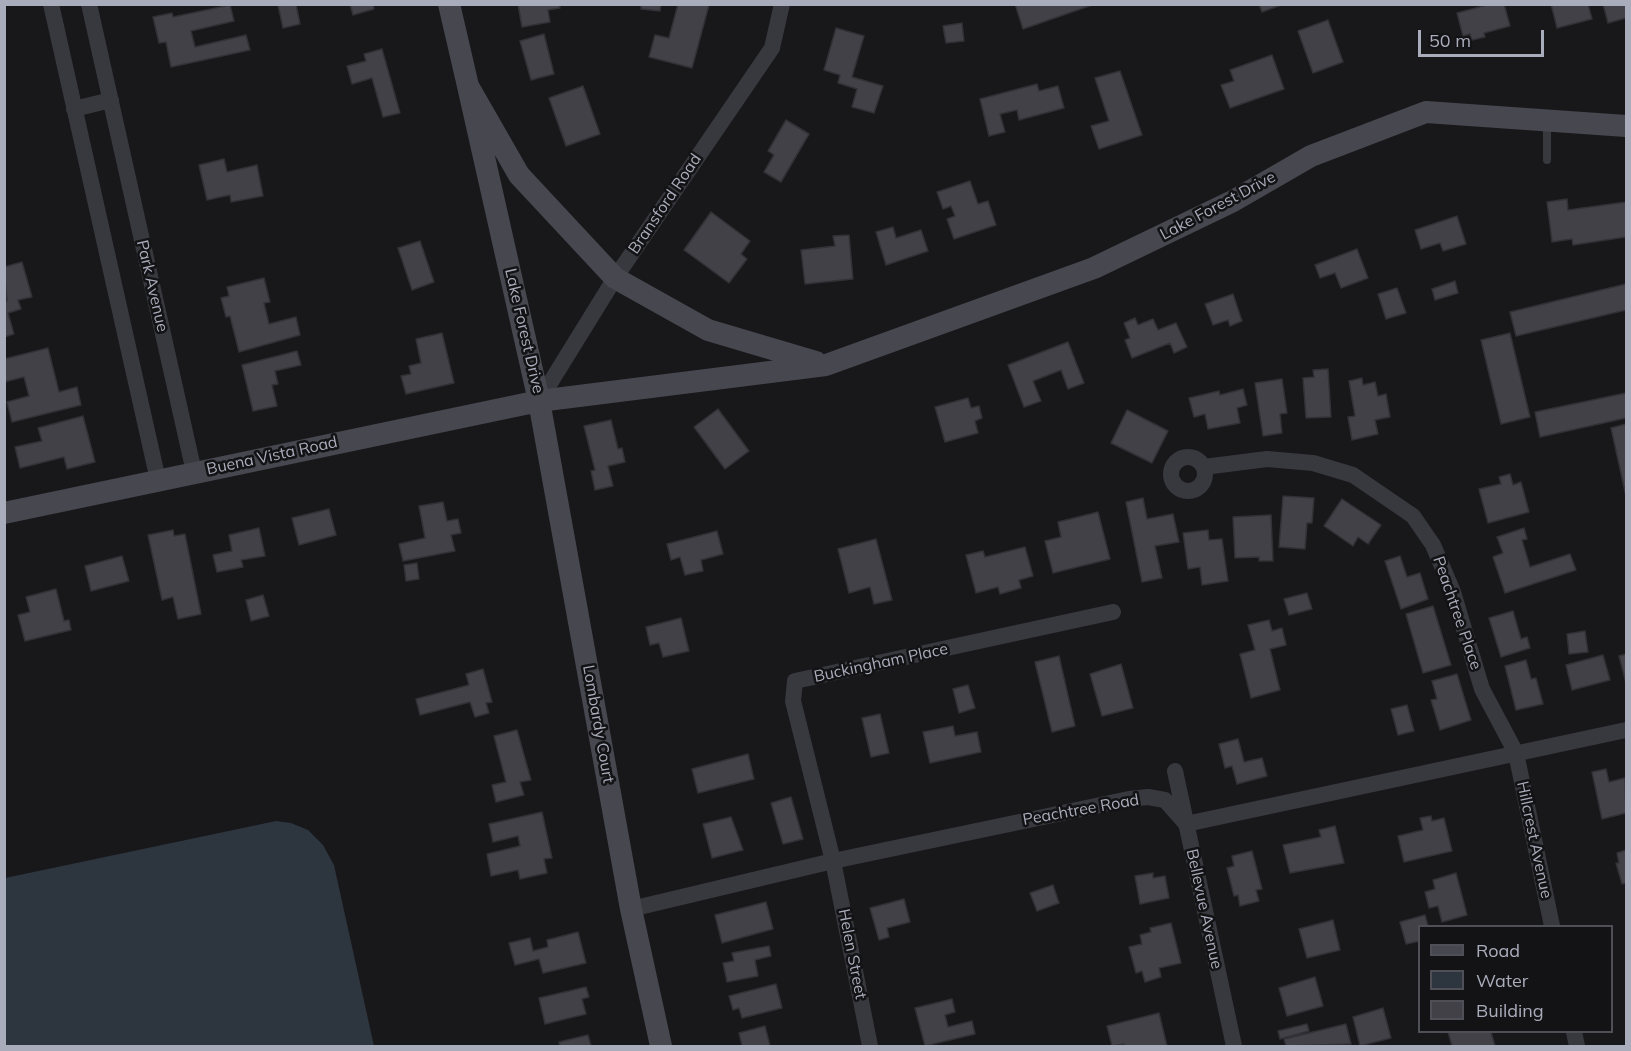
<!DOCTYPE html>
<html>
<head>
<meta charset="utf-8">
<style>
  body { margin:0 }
  #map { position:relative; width:1631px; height:1051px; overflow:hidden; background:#18171a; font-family:Mulish,sans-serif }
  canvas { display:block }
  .frame { position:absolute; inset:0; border:6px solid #a9acba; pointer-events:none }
  .legend { position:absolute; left:1418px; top:925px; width:195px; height:108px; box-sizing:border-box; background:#131215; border:2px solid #4f5057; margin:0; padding:8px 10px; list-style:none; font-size:18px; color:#a9acba }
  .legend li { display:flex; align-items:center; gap:12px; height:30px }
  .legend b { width:30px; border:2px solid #4f5057 }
  .scale { position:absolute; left:1418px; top:30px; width:126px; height:27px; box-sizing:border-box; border:3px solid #a9acba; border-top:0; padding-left:8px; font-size:18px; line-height:21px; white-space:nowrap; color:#a9acba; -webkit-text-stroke:4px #131215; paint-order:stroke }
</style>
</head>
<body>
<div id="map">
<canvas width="1631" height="1051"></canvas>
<div class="frame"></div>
<ul class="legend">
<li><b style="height:8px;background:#46474f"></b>Road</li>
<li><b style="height:16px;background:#2d353f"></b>Water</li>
<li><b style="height:16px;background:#424147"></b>Building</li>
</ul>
<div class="scale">50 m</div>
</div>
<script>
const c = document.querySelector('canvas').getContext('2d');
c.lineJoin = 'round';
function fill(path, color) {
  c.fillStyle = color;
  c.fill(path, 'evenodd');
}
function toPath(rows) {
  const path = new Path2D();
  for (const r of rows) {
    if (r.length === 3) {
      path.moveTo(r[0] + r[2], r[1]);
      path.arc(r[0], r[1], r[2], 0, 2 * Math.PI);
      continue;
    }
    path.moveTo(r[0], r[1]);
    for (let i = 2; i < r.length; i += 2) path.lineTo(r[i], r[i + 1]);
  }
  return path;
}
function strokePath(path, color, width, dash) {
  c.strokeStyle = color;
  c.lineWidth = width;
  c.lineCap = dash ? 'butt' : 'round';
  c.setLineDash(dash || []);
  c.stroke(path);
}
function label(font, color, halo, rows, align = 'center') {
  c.font = font + ' Mulish,sans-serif';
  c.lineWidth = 5;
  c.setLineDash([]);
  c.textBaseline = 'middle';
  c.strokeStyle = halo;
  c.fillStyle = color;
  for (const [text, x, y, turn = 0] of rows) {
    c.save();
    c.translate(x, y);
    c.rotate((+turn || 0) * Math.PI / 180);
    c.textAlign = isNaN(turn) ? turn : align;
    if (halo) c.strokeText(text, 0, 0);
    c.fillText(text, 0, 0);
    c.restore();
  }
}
fill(toPath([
  [276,821,291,823,308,830,323,845,334,865,374,1046,5,1046,5,878]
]), '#2d353f');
const building = toPath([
  [296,4,300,24,283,28,278,5,296,4],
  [350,4,373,4,374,9,353,15,350,4],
  [518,4,559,4,560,8,548,10,550,22,522,27,518,4],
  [641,4,661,4,660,11,641,9,641,4],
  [678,4,709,5,692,68,649,57,655,35,669,38,678,4],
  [1015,4,1095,4,1023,29,1015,4],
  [1259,4,1281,4,1281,5,1262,12,1259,4],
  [1491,4,1504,4,1510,26,1484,33,1485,37,1472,40,1470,34,1463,36,1457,13,1491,4],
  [1551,4,1588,4,1592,19,1557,28,1551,4],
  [1603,4,1626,4,1626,18,1608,23,1603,4],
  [230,5,234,21,191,31,195,47,246,35,250,50,171,67,166,42,159,43,153,17,172,13,173,17,230,5],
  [1328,20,1343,62,1313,73,1298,31,1328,20],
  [962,23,964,41,946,43,943,26,962,23],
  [836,28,864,36,852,77,883,86,874,113,852,107,857,89,838,83,840,75,824,70,836,28],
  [544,34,554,74,531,80,520,41,544,34],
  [382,49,400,113,383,117,372,78,352,84,347,66,366,61,364,54,382,49],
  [1272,55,1284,89,1230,108,1221,85,1234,81,1230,70,1272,55],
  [1120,71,1142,135,1099,149,1091,126,1109,121,1095,78,1120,71],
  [1037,84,1039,91,1058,86,1064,108,1019,120,1017,110,1000,114,1005,132,989,136,980,99,1037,84],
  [583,86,600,134,566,146,549,98,583,86],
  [786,120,809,134,781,182,764,172,774,155,768,151,786,120],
  [224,159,227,172,257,165,263,196,231,202,230,195,207,200,199,165,224,159],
  [970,181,978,204,988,201,996,225,954,239,947,219,955,216,951,206,943,209,937,192,970,181],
  [1567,199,1568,210,1626,202,1626,237,1573,245,1572,239,1552,242,1547,202,1567,199],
  [711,212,750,241,741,254,747,259,729,283,684,250,711,212],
  [1457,216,1466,244,1443,251,1440,243,1421,249,1415,230,1457,216],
  [893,227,896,238,921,230,928,251,886,265,876,232,893,227],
  [849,235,853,279,805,284,801,250,835,246,833,236,849,235],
  [420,241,434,282,412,290,398,248,420,241],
  [1357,249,1368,278,1341,288,1335,273,1320,278,1315,265,1357,249],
  [22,262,32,297,18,300,21,309,8,313,14,334,4,337,4,301,7,301,4,267,22,262],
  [264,278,270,302,264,303,269,324,296,317,300,335,239,352,230,316,226,317,221,298,229,296,227,287,264,278],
  [1455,281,1458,293,1435,300,1432,289,1455,281],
  [1626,284,1626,310,1516,336,1510,312,1626,284],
  [1397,288,1406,313,1386,319,1378,294,1397,288],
  [1233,294,1242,321,1230,326,1228,320,1213,325,1205,304,1233,294],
  [1135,318,1138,325,1153,319,1158,330,1176,323,1187,347,1174,353,1170,343,1132,358,1125,340,1130,338,1124,323,1135,318],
  [442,333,454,383,406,394,401,376,411,374,409,366,421,363,416,339,442,333],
  [1510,333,1530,417,1501,424,1481,340,1510,333],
  [1068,342,1084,383,1068,389,1061,370,1033,381,1041,401,1024,407,1008,365,1068,342],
  [48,348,59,392,77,387,81,405,12,422,7,402,29,396,24,377,4,382,4,359,48,348],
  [297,351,301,365,275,371,278,384,272,385,277,406,253,411,242,365,297,351],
  [1328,369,1331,417,1306,418,1303,378,1314,377,1313,370,1328,369],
  [1362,378,1363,385,1375,382,1378,396,1386,394,1390,417,1375,420,1378,434,1352,440,1348,417,1355,416,1349,381,1362,378],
  [1282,379,1287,413,1280,414,1282,433,1263,436,1255,383,1282,379],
  [1243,389,1247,405,1237,408,1240,423,1208,429,1205,414,1194,417,1189,398,1219,391,1220,395,1243,389],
  [1626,393,1626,418,1540,437,1535,412,1626,393],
  [968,398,971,408,979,406,982,418,975,421,978,433,945,442,935,407,968,398],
  [718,409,749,451,725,469,694,427,718,409],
  [1127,410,1168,431,1152,463,1111,443,1127,410],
  [83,416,95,462,67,469,64,457,20,468,15,447,42,441,38,428,83,416],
  [611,420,618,449,622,448,625,462,608,466,613,486,595,490,591,471,595,470,584,426,611,420],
  [1626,424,1626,496,1611,428,1626,424],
  [1510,474,1513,485,1521,482,1529,512,1488,523,1479,489,1501,484,1499,477,1510,474],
  [1283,496,1314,498,1312,523,1307,523,1305,549,1279,547,1283,496],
  [1143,498,1147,519,1173,514,1179,542,1155,546,1162,578,1142,582,1126,502,1143,498],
  [1342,499,1381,525,1368,544,1358,537,1353,546,1324,526,1342,499],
  [443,502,447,521,458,519,461,533,451,535,455,551,403,561,399,544,425,538,419,506,443,502],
  [329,509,336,535,299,545,292,518,329,509],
  [1098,512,1110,559,1053,573,1045,541,1061,537,1058,522,1098,512],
  [1271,515,1273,561,1259,561,1259,557,1235,558,1233,517,1271,515],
  [259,528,265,556,241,560,243,567,217,572,213,555,232,551,229,535,259,528],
  [1524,528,1527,539,1522,540,1530,567,1570,554,1576,570,1505,593,1493,557,1503,553,1497,537,1524,528],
  [173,530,174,536,185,534,201,614,178,619,173,597,162,600,148,535,173,530],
  [1208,530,1209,540,1222,539,1228,581,1202,585,1200,567,1188,569,1183,533,1208,530],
  [717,531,723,554,701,560,703,571,685,575,680,557,671,560,667,544,717,531],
  [876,539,892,600,874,604,870,587,849,593,838,549,876,539],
  [1025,547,1033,576,1019,580,1021,588,1000,594,998,587,976,593,966,555,983,551,985,557,1025,547],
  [122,556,129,581,91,591,85,566,122,556],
  [1400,556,1407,577,1420,573,1428,599,1401,609,1385,561,1400,556],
  [417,563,419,579,406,581,404,565,417,563],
  [56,589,64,621,69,620,71,630,25,641,18,615,30,612,26,597,56,589],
  [1307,593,1312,609,1289,615,1284,599,1307,593],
  [263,595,269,616,251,621,246,600,263,595],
  [1433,606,1451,665,1423,673,1406,614,1433,606],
  [1513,611,1521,639,1527,637,1530,648,1501,657,1489,618,1513,611],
  [681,618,689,651,663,657,659,643,650,645,646,627,681,618],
  [1269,620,1272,631,1282,628,1286,645,1270,649,1280,690,1251,698,1240,654,1255,650,1248,625,1269,620],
  [1585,631,1588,652,1569,654,1567,634,1585,631],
  [1626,654,1626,683,1619,656,1626,654],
  [1603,655,1610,680,1572,690,1566,665,1603,655],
  [1059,656,1075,726,1052,732,1035,662,1059,656],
  [1526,660,1531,679,1536,678,1543,704,1516,710,1505,666,1526,660],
  [1121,664,1133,708,1102,716,1090,674,1121,664],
  [483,669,492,702,486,703,489,713,475,717,470,702,420,715,416,699,469,685,466,674,483,669],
  [1457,674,1471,720,1440,730,1431,700,1437,699,1432,681,1457,674],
  [968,685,975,708,959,713,953,689,968,685],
  [1407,705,1414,731,1398,735,1391,709,1407,705],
  [880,714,889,753,871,757,862,718,880,714],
  [953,726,955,736,977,732,981,752,930,763,923,732,953,726],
  [517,730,531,780,520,782,524,795,496,802,492,785,506,782,494,736,517,730],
  [1238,739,1244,762,1262,758,1267,776,1237,784,1232,766,1225,768,1219,744,1238,739],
  [748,754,754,779,698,793,692,769,748,754],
  [1606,769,1609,782,1625,778,1626,813,1602,819,1592,772,1606,769],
  [791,797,803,839,783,844,771,803,791,797],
  [542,812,552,858,544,859,547,873,520,879,518,870,491,876,487,854,520,846,518,836,493,842,489,824,542,812],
  [1431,816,1432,821,1444,818,1452,851,1404,862,1398,836,1423,830,1420,818,1431,816],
  [731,817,743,850,712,858,703,824,731,817],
  [1335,826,1344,863,1290,873,1283,845,1321,837,1319,830,1335,826],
  [1626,850,1626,883,1622,884,1616,863,1619,863,1617,853,1626,850],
  [1252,851,1262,889,1256,890,1259,901,1240,906,1238,895,1234,896,1227,868,1234,866,1232,856,1252,851],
  [1153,873,1153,878,1165,876,1169,898,1140,904,1135,876,1153,873],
  [1456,873,1467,915,1442,922,1438,906,1429,908,1425,892,1435,889,1433,880,1456,873],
  [1053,885,1059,903,1037,911,1030,893,1053,885],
  [904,899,910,922,887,928,889,937,879,940,870,908,904,899],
  [766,902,773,929,722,943,715,915,766,902],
  [1425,915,1428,926,1420,926,1420,941,1406,944,1400,922,1425,915],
  [1333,920,1340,950,1307,958,1299,929,1333,920],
  [1171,923,1181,963,1159,968,1161,977,1145,982,1142,971,1136,973,1129,947,1142,944,1140,935,1151,932,1150,928,1171,923],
  [578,932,586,963,543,973,539,959,515,965,509,943,530,938,533,951,548,947,547,940,578,932],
  [769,946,771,956,755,960,758,976,727,982,723,963,734,961,732,953,769,946],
  [1315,977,1323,1006,1287,1016,1279,988,1315,977],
  [776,984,782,1008,742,1018,739,1008,733,1010,729,996,776,984],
  [586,987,589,997,582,999,586,1014,545,1024,539,998,586,987],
  [952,999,955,1012,945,1015,948,1027,972,1021,975,1034,925,1046,915,1008,952,999],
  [1383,1008,1391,1038,1360,1046,1353,1017,1383,1008],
  [1159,1013,1167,1046,1124,1046,1124,1044,1112,1046,1107,1026,1159,1013],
  [1307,1024,1309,1031,1280,1039,1278,1031,1307,1024],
  [1346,1024,1351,1044,1286,1046,1284,1039,1346,1024],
  [765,1026,770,1046,742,1046,739,1033,765,1026],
  [1448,1032,1491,1032,1495,1046,1452,1046,1448,1032],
  [588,1035,591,1046,560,1046,559,1042,588,1035]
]);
fill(building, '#424147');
strokePath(building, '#323136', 1.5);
strokePath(toPath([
  [1547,160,1547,122]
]), '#38393f', 8);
strokePath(toPath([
  [51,4,158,480],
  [89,4,194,472],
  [74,109,111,100],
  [539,401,615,278,772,48,782,4],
  [1188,474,17],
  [1204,467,1267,459,1313,463,1353,475,1413,516,1433,545,1453,592,1482,689,1516,753,1552,926],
  [1175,771,1234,1046],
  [631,909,833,861,1129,799,1148,797,1165,800,1186,824,1626,730],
  [1574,1032,1577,1046],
  [870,1046,833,861,793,701,795,681,1113,612]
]), '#38393f', 16);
strokePath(toPath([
  [449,4,468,86,519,175,615,278,708,330,816,362],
  [468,86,539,401,631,909,661,1046],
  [4,513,539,401,826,365,1094,268,1233,201,1311,156,1426,112,1626,126]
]), '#46474f', 22);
label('16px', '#a9acba', '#131215', [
  ["Bransford Road",665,204,-56],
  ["Lake Forest Drive",1218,206,-28],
  ["Park Avenue",152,286,77],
  ["Lake Forest Drive",524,331,77],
  ["Buena Vista Road",272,456,-12],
  ["Peachtree Place",1457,613,71],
  ["Buckingham Place",881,663,-12],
  ["Lombardy Court",598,724,80],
  ["Peachtree Road",1081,810,-10],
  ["Hillcrest Avenue",1534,840,78],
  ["Bellevue Avenue",1204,909,78],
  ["Helen Street",852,954,79]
]);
</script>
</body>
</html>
